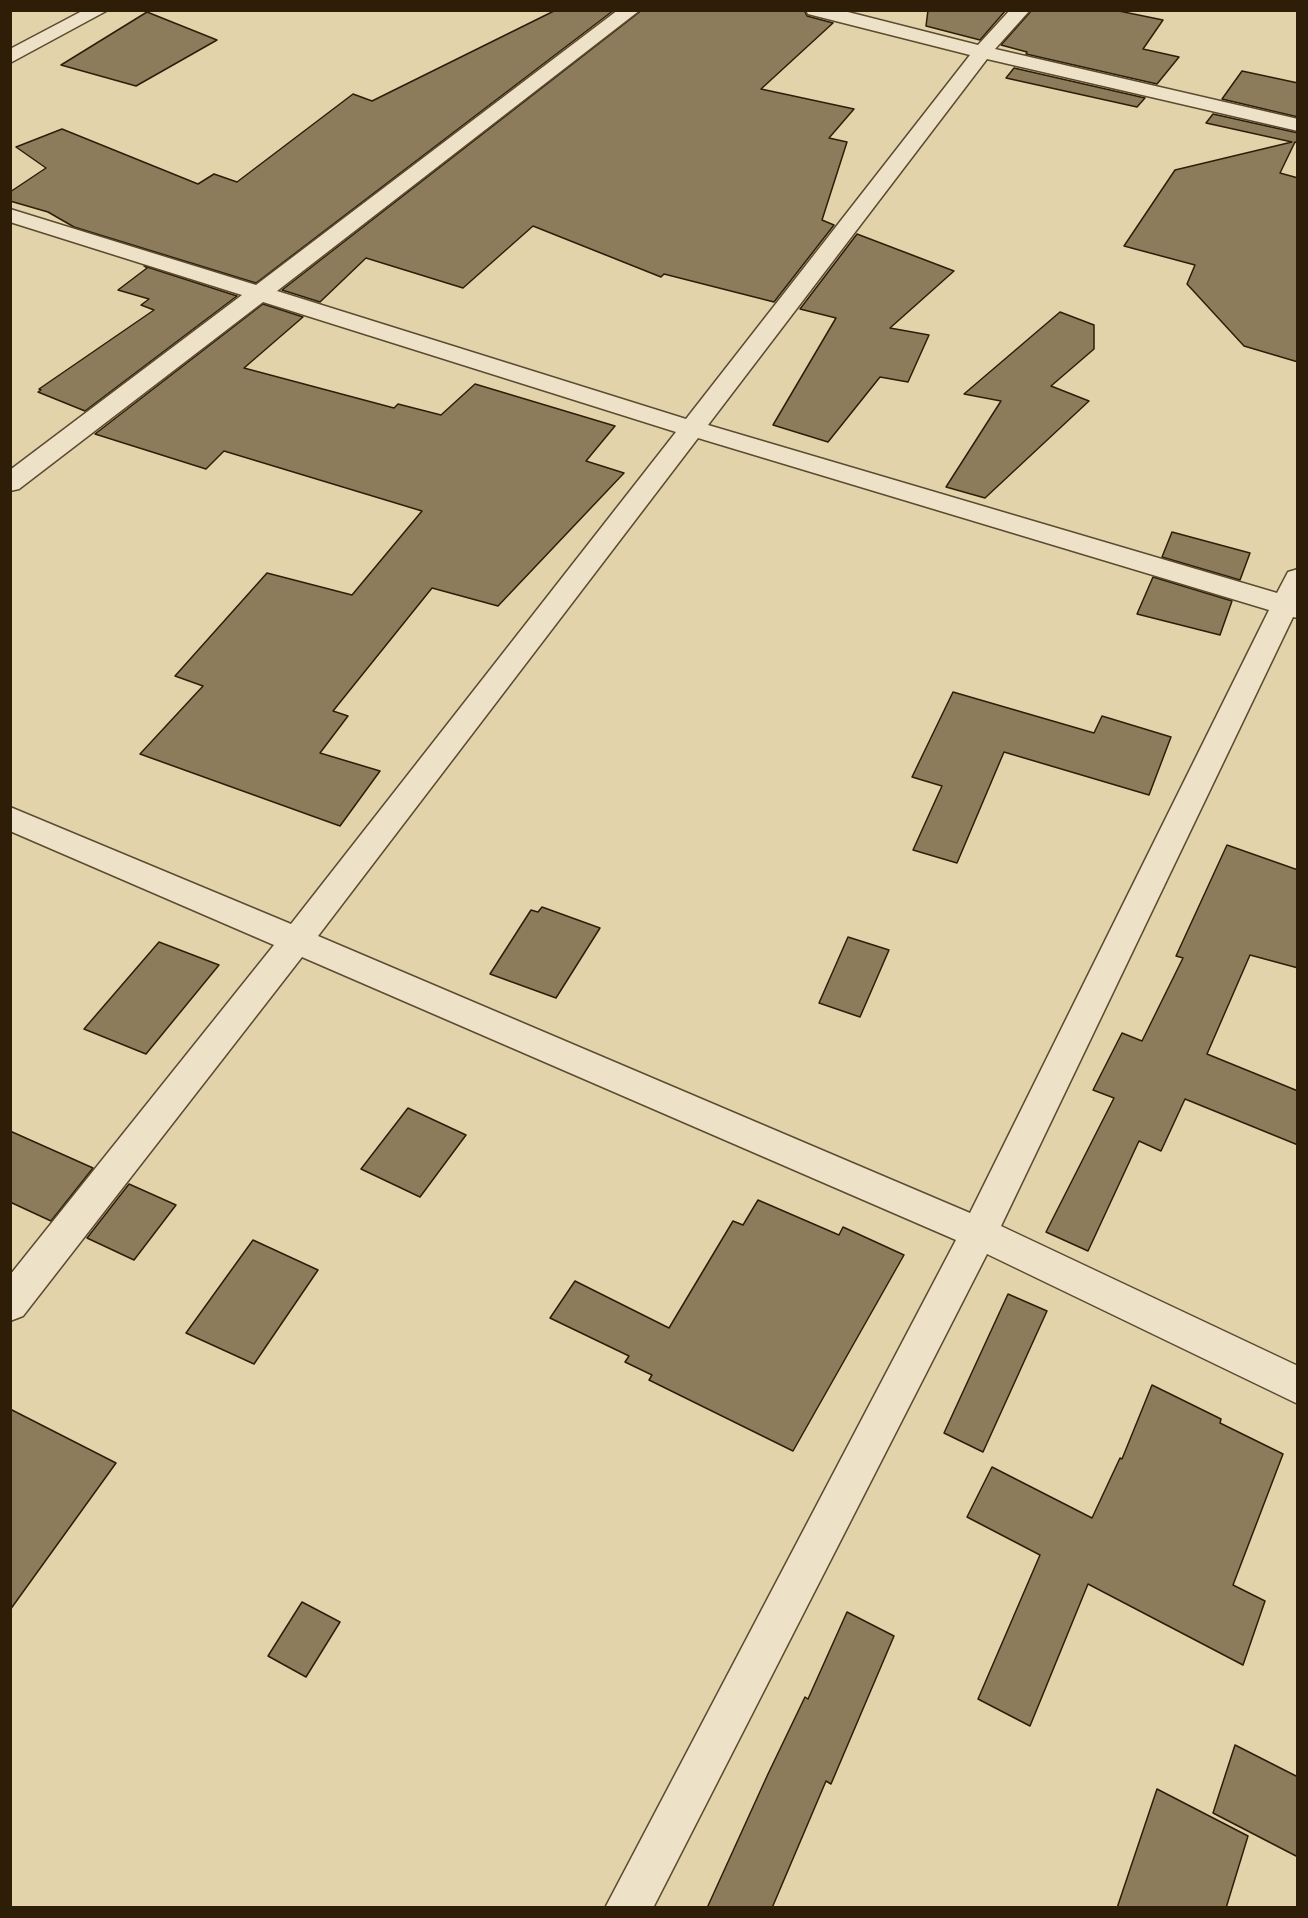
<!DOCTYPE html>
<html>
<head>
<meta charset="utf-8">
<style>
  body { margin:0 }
  #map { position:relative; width:1308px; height:1918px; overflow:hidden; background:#e3d3aa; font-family:"EB Garamond",serif }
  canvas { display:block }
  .frame { position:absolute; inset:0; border:12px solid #2e1e08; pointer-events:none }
</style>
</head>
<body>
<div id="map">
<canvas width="1308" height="1918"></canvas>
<div class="frame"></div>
</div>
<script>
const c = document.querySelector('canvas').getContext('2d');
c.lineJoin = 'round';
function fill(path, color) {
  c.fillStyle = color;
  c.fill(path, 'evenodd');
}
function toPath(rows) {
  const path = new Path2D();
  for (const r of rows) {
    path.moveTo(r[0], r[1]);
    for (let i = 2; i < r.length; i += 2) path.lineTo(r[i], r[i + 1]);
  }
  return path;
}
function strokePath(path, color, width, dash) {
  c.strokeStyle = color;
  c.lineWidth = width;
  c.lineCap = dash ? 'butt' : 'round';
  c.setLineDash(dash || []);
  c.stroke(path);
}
const building = toPath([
  [556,10,614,10,256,283,74,227,48,212,10,201,10,192,46,168,16,147,62,129,198,184,214,174,237,182,353,94,372,101,556,10],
  [642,10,804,10,807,16,833,23,761,89,854,109,829,138,847,142,822,220,834,225,774,302,664,274,661,277,533,226,463,288,366,258,320,302,282,290,642,10],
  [928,10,1006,10,980,40,926,26,928,10],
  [1032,10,1114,10,1163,20,1143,49,1179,57,1157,84,1026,54,1027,52,1001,45,1032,10],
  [147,12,217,40,136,86,61,65,147,12],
  [1014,68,1145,98,1137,107,1006,78,1014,68],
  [1242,71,1298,83,1298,117,1222,99,1242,71],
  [1213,114,1298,133,1298,143,1295,142,1280,173,1298,178,1298,362,1244,346,1187,284,1195,265,1124,246,1175,170,1292,142,1206,123,1213,114],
  [857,234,954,271,890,328,929,335,908,382,880,377,828,442,773,425,836,318,800,309,857,234],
  [144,266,237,296,85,411,38,392,41,390,39,389,154,310,141,305,149,299,118,290,147,268,144,266],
  [263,304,303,317,244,368,394,408,398,404,441,415,475,384,615,426,586,461,624,473,498,606,432,588,333,711,348,716,320,753,380,771,340,826,140,754,203,686,175,676,267,573,352,595,422,511,224,451,206,469,95,434,263,304],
  [1060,312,1094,325,1094,349,1051,386,1089,401,985,498,946,487,1001,401,964,394,1060,312],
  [1172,532,1250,553,1240,580,1162,557,1172,532],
  [1153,577,1232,601,1220,635,1137,614,1153,577],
  [953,692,1094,733,1102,716,1171,737,1149,795,1004,752,957,863,913,850,942,786,912,777,953,692],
  [1227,845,1298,870,1298,968,1250,955,1207,1054,1298,1091,1298,1145,1185,1099,1161,1151,1139,1141,1088,1251,1046,1232,1114,1098,1093,1090,1122,1033,1142,1041,1183,958,1176,956,1227,845],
  [542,907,600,928,556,998,490,974,531,910,538,912,542,907],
  [848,937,889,950,860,1017,819,1003,848,937],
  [159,942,219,965,146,1054,84,1029,159,942],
  [408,1108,466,1135,420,1197,361,1169,408,1108],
  [10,1131,93,1168,51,1221,10,1202,10,1131],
  [129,1184,176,1205,134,1260,87,1238,129,1184],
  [758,1200,839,1235,843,1227,904,1255,793,1451,649,1380,652,1375,625,1362,629,1356,550,1318,575,1281,669,1328,733,1221,743,1225,758,1200],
  [253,1240,318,1270,254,1364,186,1333,253,1240],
  [1008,1294,1047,1311,983,1452,944,1433,1008,1294],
  [1152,1385,1221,1419,1220,1423,1283,1454,1233,1585,1265,1601,1243,1665,1088,1584,1030,1726,978,1699,1040,1555,967,1517,992,1467,1092,1518,1120,1458,1122,1459,1152,1385],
  [10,1409,116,1463,10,1610,10,1409],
  [302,1602,340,1622,306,1677,268,1656,302,1602],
  [847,1612,894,1636,831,1784,826,1781,772,1908,707,1908,768,1774,805,1697,808,1699,847,1612],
  [1235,1745,1298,1777,1298,1857,1213,1813,1235,1745],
  [1157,1789,1248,1836,1226,1908,1117,1908,1157,1789]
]);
fill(building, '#8c7c5c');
strokePath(building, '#2e1e08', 1.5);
const street = toPath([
  [84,10,108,10,10,63,10,49,84,10],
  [618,10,640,10,277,291,686,419,970,55,808,14,806,10,840,10,978,45,1010,10,1030,10,995,49,1298,119,1298,131,987,59,708,425,1277,593,1288,572,1298,569,1298,618,1293,617,1001,1226,1298,1366,1298,1404,987,1254,653,1908,605,1908,956,1240,302,957,23,1316,10,1321,10,1275,274,945,10,831,10,807,291,924,676,432,263,302,19,489,10,491,10,470,242,295,10,222,10,209,256,285,618,10],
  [698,438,1269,610,970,1213,318,936,698,438]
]);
strokePath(street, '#5b4b30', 3);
fill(street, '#ede2c8');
</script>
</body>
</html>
